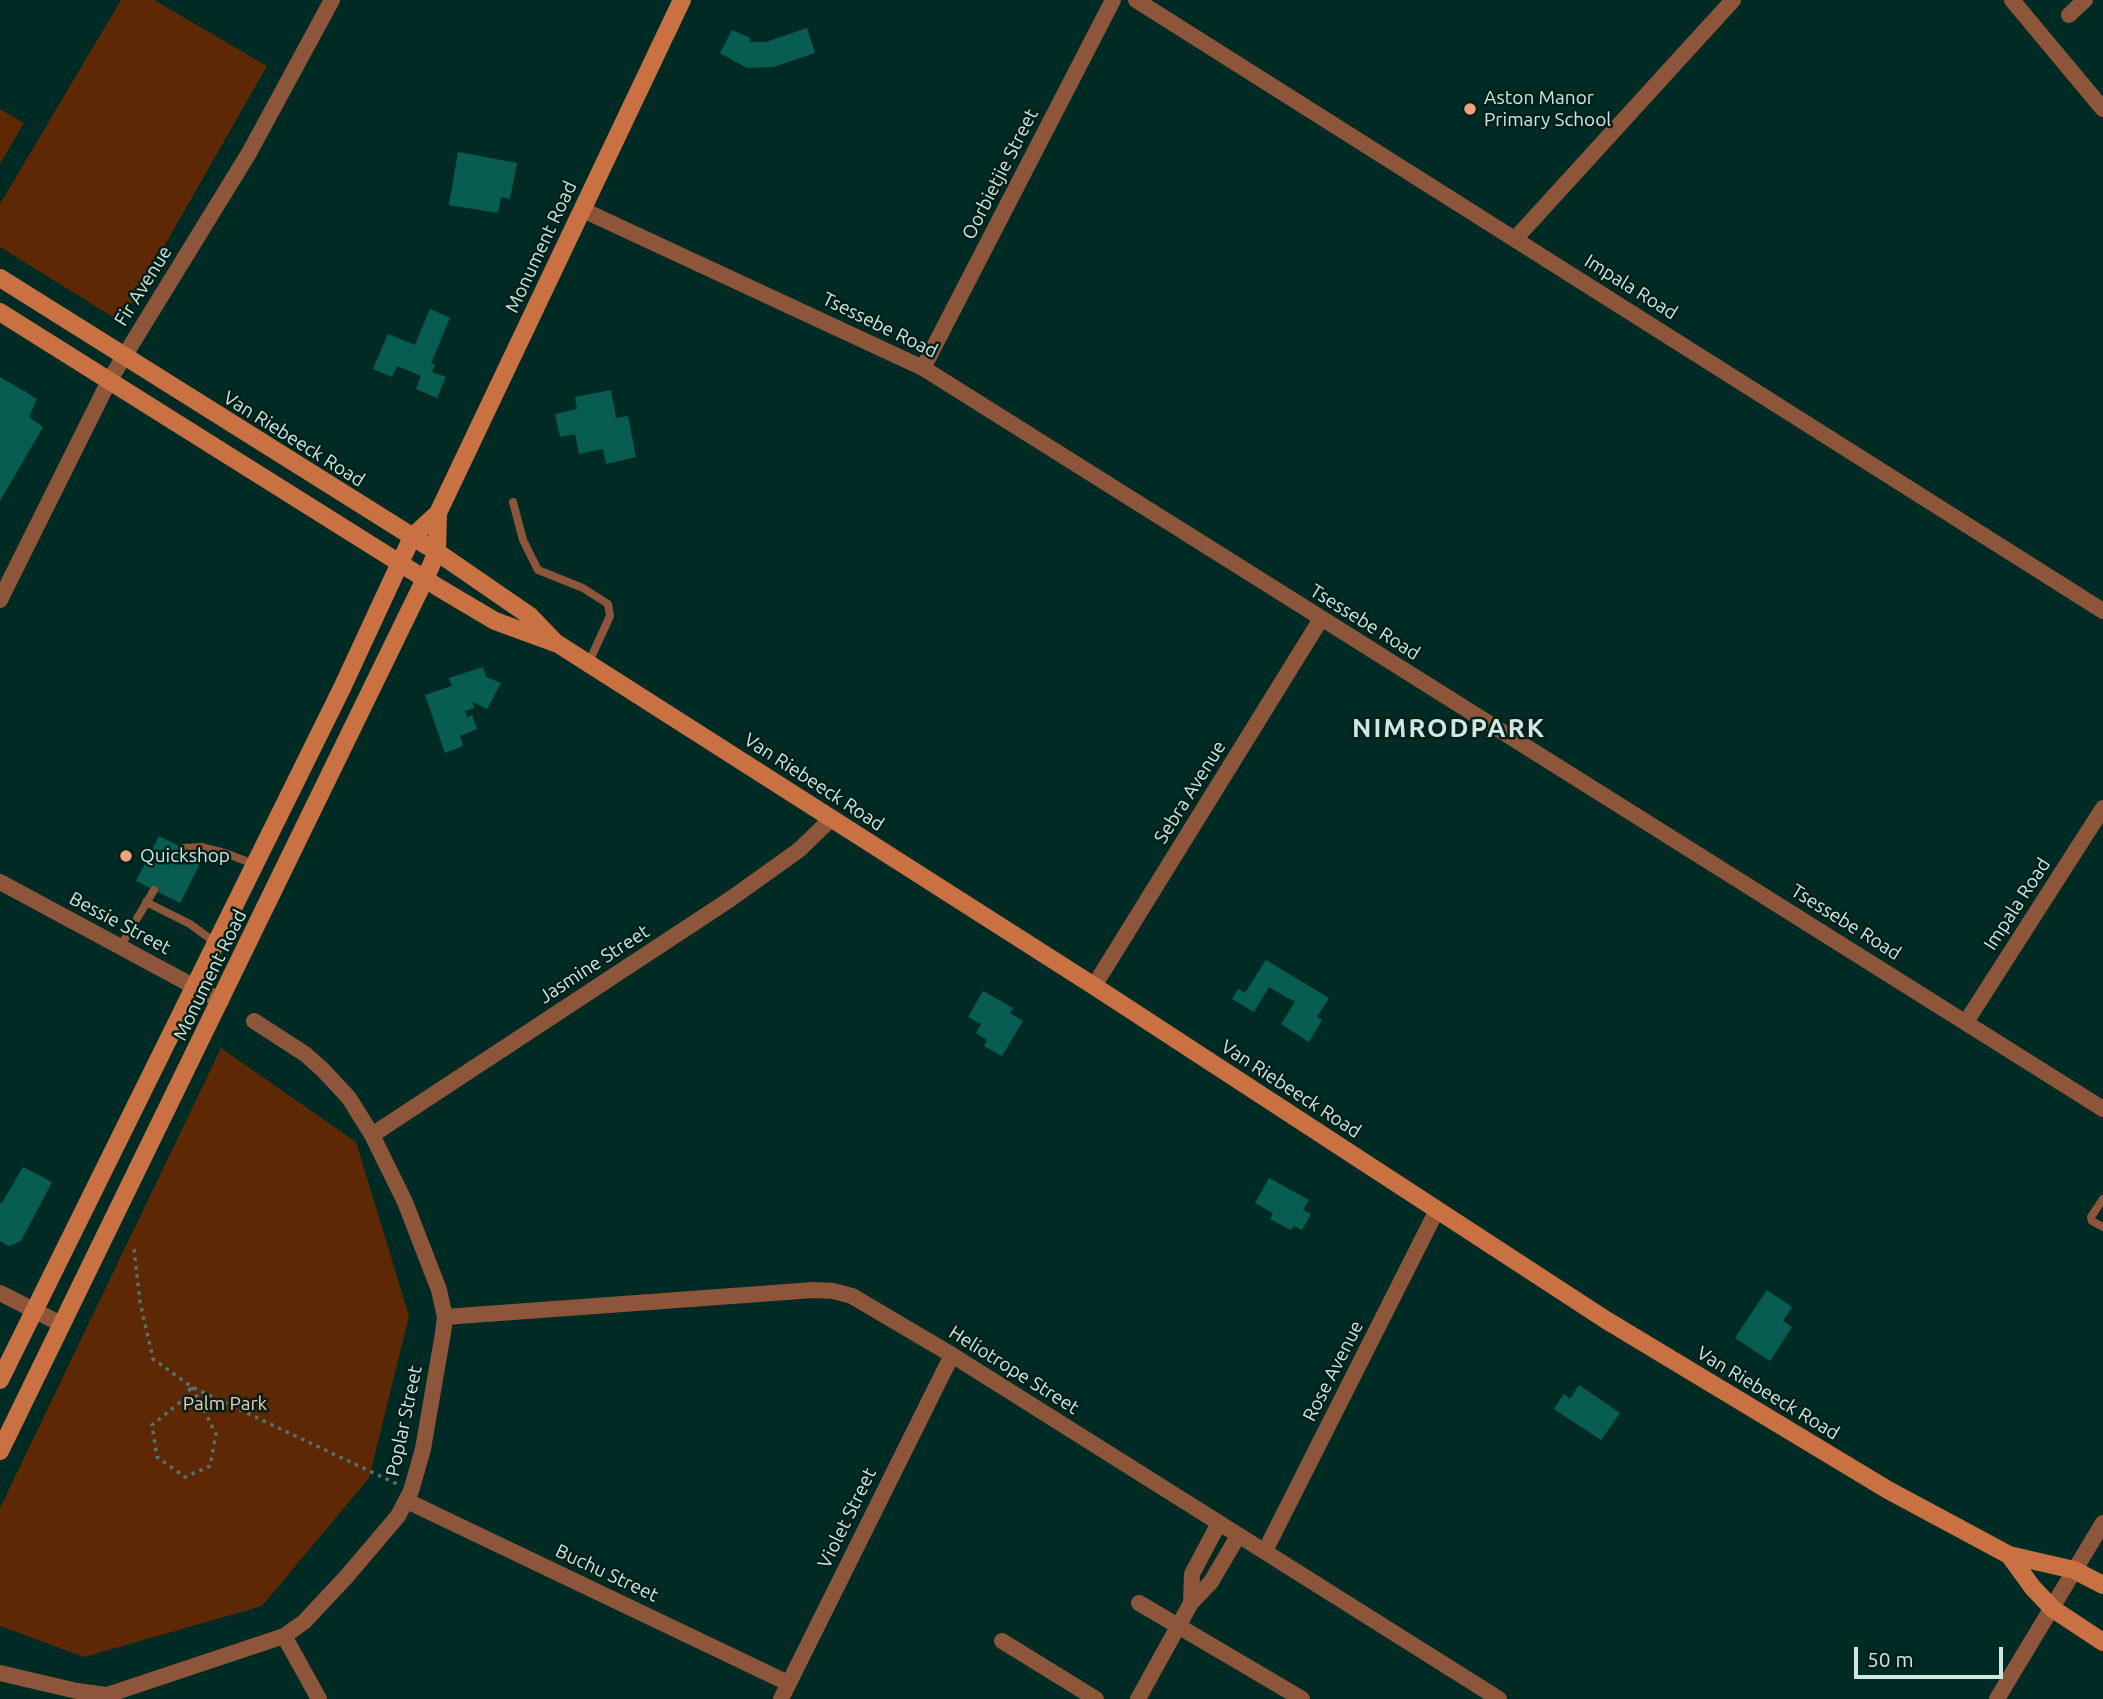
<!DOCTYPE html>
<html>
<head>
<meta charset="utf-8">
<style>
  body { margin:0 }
  #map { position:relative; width:2103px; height:1699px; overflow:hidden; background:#002b24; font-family:Ubuntu,sans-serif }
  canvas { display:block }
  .scale { position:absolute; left:1854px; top:1647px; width:149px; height:32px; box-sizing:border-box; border:4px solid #d2e7e1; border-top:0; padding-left:9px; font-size:21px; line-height:24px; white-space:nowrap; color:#d2e7e1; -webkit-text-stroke:5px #02201a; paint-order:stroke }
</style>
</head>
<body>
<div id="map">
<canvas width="2103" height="1699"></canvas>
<div class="scale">50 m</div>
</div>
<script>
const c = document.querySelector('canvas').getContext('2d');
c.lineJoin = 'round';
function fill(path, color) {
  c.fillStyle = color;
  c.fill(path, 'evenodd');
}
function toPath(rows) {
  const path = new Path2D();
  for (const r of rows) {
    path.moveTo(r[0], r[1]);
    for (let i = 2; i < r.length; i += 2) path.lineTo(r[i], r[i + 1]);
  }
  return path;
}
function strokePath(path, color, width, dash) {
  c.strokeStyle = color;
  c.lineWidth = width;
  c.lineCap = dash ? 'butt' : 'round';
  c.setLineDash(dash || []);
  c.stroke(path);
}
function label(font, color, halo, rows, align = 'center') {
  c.font = font + ' Ubuntu,sans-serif';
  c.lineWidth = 5;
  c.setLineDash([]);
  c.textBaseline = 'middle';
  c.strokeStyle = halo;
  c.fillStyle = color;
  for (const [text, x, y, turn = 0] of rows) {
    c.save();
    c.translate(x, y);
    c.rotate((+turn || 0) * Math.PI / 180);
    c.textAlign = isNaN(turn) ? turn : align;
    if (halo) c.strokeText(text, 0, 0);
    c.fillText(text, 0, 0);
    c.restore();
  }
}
fill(toPath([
  [121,0,154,0,267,66,121,322,0,247,0,204],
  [0,109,24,123,0,164],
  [221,1048,356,1142,409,1316,369,1478,262,1606,84,1657,0,1626,0,1508]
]), '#5e2805');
fill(toPath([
  [807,28,815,53,773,67,747,68,720,53,732,30,750,38,749,42,766,42],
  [458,152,517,163,510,199,501,197,498,213,449,205],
  [430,309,450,318,431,363,435,365,432,372,446,377,437,398,416,389,421,376,397,366,392,377,373,369,388,334,415,345],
  [0,377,37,399,29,417,43,427,0,501],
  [611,390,616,418,628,416,636,457,606,464,603,449,579,454,575,434,560,437,555,414,577,409,575,397],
  [483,667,486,677,501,683,487,709,473,702,474,708,465,711,467,717,472,715,477,729,460,736,463,746,445,753,425,695,452,686,449,678],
  [159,836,203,858,180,903,136,881],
  [1266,960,1329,998,1317,1017,1322,1020,1309,1042,1281,1024,1295,1002,1269,987,1254,1012,1232,999,1238,989,1245,993],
  [983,991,1013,1008,1010,1013,1023,1021,1002,1056,984,1046,987,1040,976,1033,981,1024,968,1017],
  [23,1167,52,1182,21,1241,9,1246,0,1241,0,1202,2,1203],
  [1269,1178,1309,1200,1303,1210,1311,1214,1302,1230,1294,1226,1291,1230,1270,1219,1273,1213,1255,1203],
  [1767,1290,1792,1307,1783,1321,1792,1327,1770,1361,1735,1338],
  [1579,1385,1620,1413,1601,1440,1554,1409,1564,1394,1570,1399]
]), '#075d51');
strokePath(toPath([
  [134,1249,140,1302,153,1359,192,1387,397,1484],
  [192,1387,216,1434,210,1466,185,1477,157,1457,152,1425,178,1404,192,1387]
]), '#52746e', 3.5, [3.5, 5]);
strokePath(toPath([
  [513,502,523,540,538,570,583,588,608,604,610,616,588,664],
  [184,848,201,847,225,853,254,864],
  [146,902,190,924,216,943],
  [120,947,154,890],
  [2103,1199,2091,1217,2092,1221,2103,1227]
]), '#8d563a', 8);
strokePath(toPath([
  [1136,0,2103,611],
  [2012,0,2103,109],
  [2069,15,2085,0],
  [583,210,923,368,2103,1109],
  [1515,239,1733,0],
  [923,368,1113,0],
  [0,600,109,381,249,153,332,0],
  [0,882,221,1001],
  [1094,986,1321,619],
  [1966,1022,2103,808],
  [372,1135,729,900,799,850,831,819],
  [0,1293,61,1324],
  [445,1317,814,1290,833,1291,852,1296,952,1355,1499,1699],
  [407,1501,788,1683],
  [1265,1551,1437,1210],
  [1139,1603,1302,1699],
  [1191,1603,1192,1574,1219,1523],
  [284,1636,319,1699],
  [1002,1641,1096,1699],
  [0,1673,77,1691,107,1695,284,1636,304,1622,347,1576,398,1516,411,1491,423,1449,443,1333,445,1317,439,1290,405,1202,372,1135,349,1098,323,1070,305,1054,254,1021],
  [781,1699,952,1355],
  [1138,1699,1191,1603,1211,1582,1238,1536],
  [1997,1699,2103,1523]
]), '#8d563a', 16);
strokePath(toPath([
  [0,278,437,552,530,616,555,642],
  [0,312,441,589,495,621,558,644,1094,986,1606,1320,1888,1490,2009,1555,2074,1570,2103,1585],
  [0,1380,342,688,412,537,438,513,682,0],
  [0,1451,425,579,437,552,438,513],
  [2009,1555,2033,1588,2053,1609,2103,1642]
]), '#c97142', 18);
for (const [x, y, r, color] of [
  [1470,109,7,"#f0a27a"],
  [126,856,7,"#f0a27a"]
]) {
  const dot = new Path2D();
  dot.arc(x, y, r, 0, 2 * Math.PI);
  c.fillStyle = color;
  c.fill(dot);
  strokePath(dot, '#02201a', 2.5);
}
label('19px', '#d2e7e1', '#02201a', [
  ["Aston Manor",1484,98],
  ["Primary School",1484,120],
  ["Quickshop",140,856]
], 'left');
label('19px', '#d2e7e1', '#02201a', [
  ["Oorbietjie Street",1000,174,-63],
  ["Monument Road",541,247,-65],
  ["Fir Avenue",143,286,-58],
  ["Impala Road",1631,287,32],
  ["Tsessebe Road",880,325,26],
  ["Van Riebeeck Road",294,439,32],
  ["Tsessebe Road",1365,622,32],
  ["Van Riebeeck Road",814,782,33],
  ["Sebra Avenue",1190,792,-58],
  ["Impala Road",2017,904,-57],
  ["Tsessebe Road",1846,922,32],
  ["Bessie Street",120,923,28],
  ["Jasmine Street",594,964,-33],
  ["Monument Road",210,975,-64],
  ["Van Riebeeck Road",1291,1089,33],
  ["Heliotrope Street",1014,1370,32],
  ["Rose Avenue",1333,1371,-63],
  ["Van Riebeeck Road",1768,1393,31],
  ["Poplar Street",404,1421,-78],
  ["Violet Street",847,1518,-64],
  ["Buchu Street",607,1573,25]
]);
label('19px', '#f9cab3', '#02201a', [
  ["Palm Park",225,1404]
]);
c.letterSpacing = '2px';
label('bold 26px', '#d2e7e1', '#02201a', [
  ["NIMRODPARK",1449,728]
]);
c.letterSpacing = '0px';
</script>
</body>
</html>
